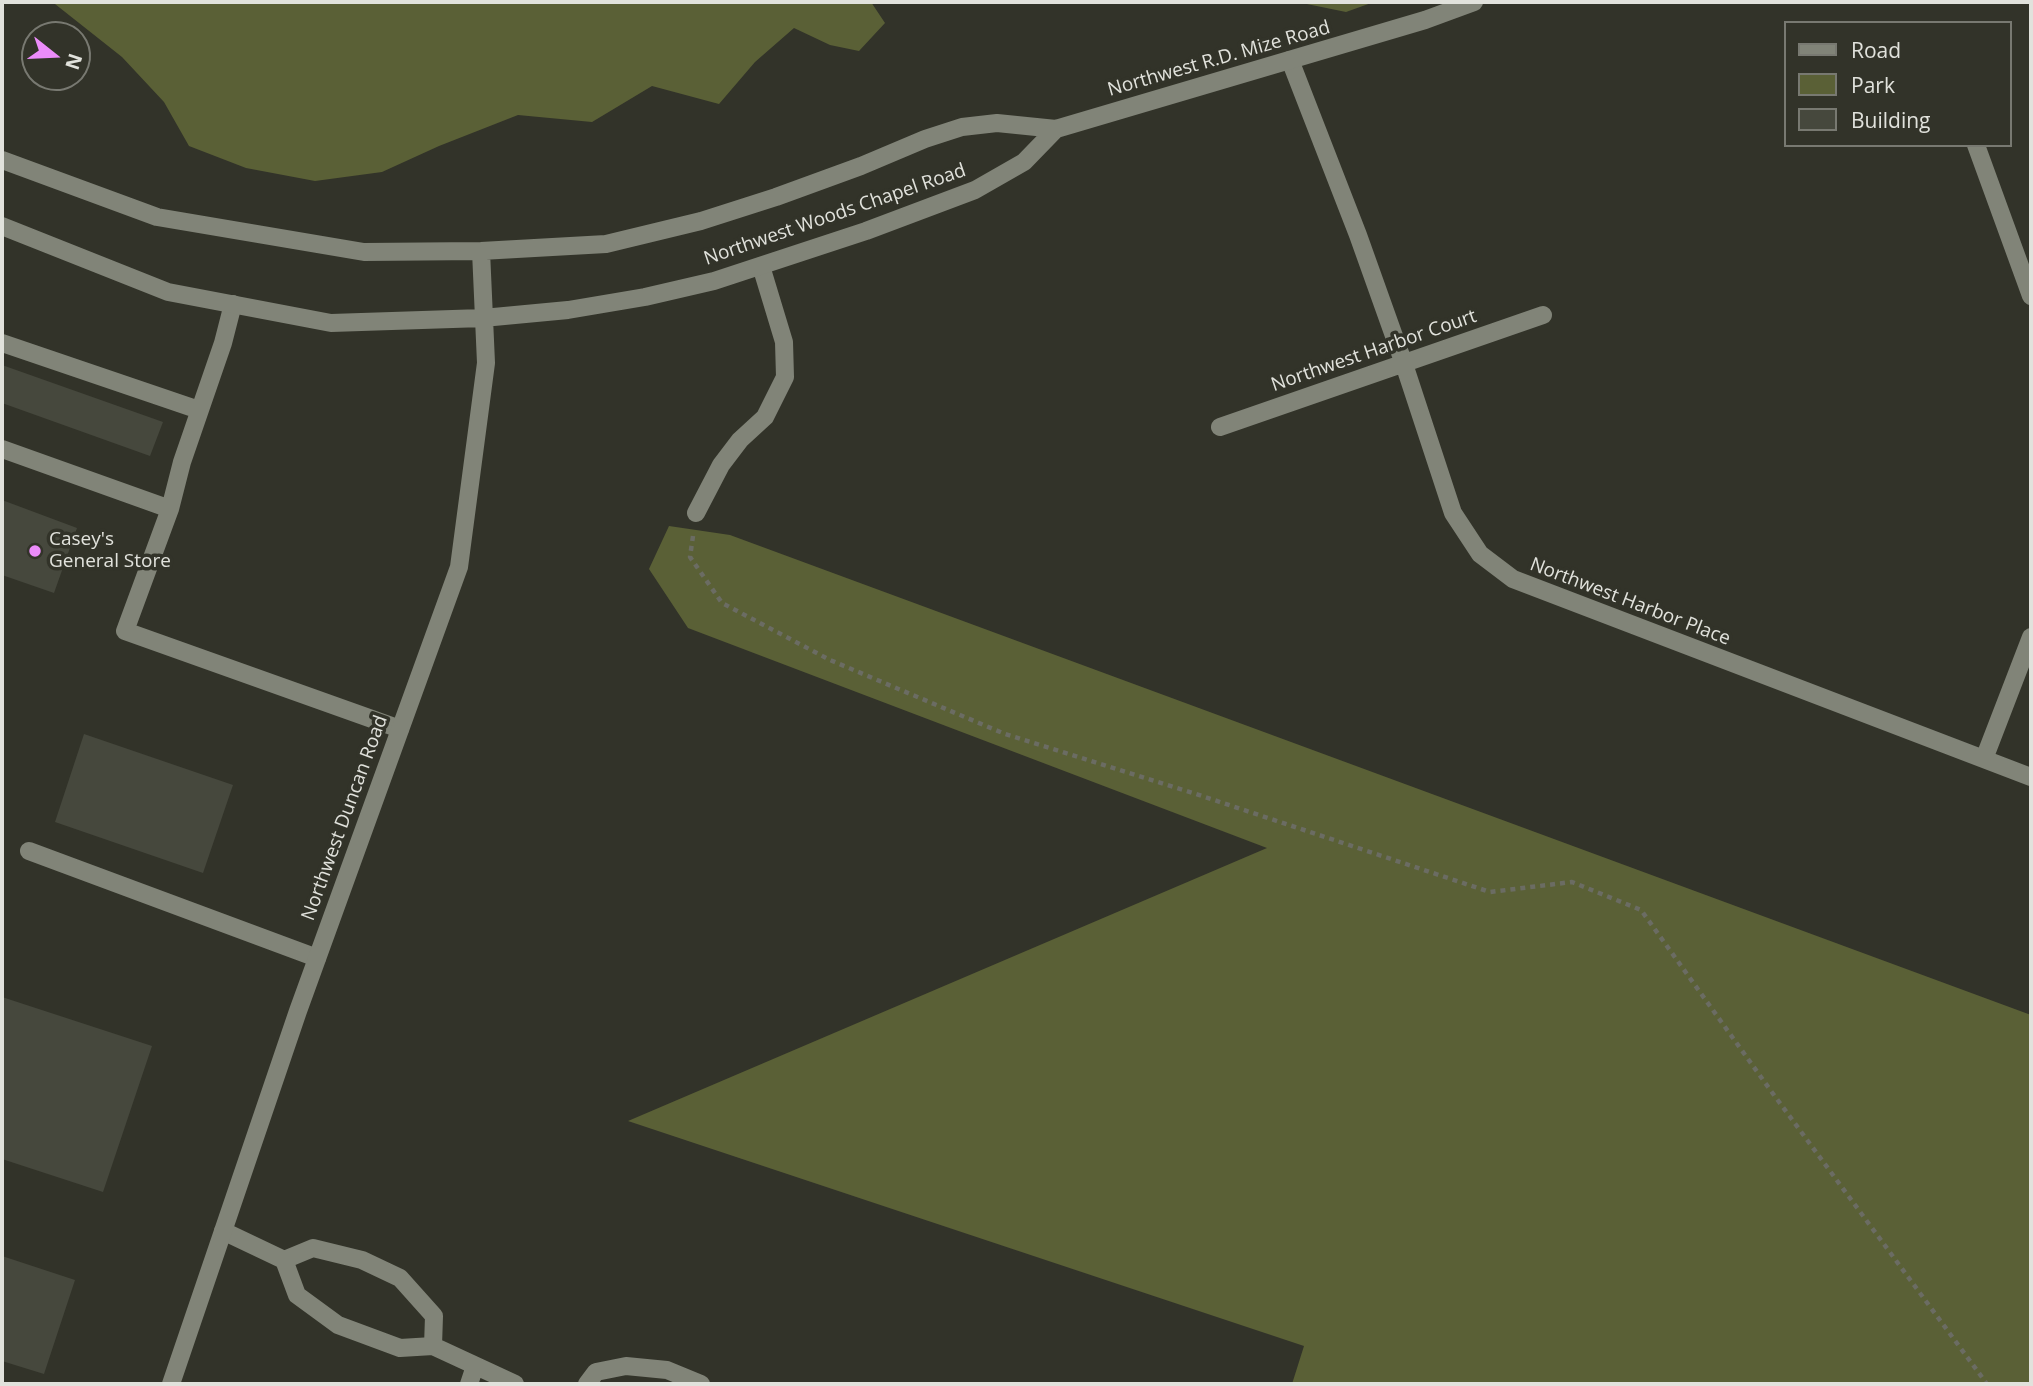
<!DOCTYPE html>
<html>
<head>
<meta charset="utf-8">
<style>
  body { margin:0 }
  #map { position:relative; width:2033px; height:1386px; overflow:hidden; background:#323329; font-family:"Open Sans",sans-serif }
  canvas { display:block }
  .frame { position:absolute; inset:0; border:4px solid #e1e2dc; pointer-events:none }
  .legend { position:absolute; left:1784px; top:21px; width:228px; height:126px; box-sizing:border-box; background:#323329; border:2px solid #787971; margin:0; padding:9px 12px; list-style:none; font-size:21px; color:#e1e2dc }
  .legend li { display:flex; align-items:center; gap:14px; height:35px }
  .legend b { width:35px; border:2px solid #787971 }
  .north { position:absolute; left:21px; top:21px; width:70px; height:70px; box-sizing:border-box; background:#323329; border:2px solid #787971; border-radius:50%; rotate:108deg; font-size:19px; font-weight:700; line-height:28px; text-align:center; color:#e1e2dc }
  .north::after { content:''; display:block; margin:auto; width:24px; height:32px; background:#ec8cfa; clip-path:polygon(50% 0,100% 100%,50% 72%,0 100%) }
</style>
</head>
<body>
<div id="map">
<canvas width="2033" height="1386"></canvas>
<div class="frame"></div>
<ul class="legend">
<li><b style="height:9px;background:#818478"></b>Road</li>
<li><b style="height:19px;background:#5a6036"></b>Park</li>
<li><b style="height:19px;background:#46483d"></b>Building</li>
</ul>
<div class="north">N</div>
</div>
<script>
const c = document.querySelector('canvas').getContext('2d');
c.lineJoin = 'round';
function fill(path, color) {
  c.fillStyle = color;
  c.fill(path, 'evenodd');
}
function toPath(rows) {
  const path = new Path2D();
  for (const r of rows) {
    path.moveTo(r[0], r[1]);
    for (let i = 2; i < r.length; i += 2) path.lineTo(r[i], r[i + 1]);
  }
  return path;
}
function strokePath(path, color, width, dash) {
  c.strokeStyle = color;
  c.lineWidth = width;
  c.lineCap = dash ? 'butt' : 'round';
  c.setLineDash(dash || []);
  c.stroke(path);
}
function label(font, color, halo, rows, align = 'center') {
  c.font = font + ' "Open Sans",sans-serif';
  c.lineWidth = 7;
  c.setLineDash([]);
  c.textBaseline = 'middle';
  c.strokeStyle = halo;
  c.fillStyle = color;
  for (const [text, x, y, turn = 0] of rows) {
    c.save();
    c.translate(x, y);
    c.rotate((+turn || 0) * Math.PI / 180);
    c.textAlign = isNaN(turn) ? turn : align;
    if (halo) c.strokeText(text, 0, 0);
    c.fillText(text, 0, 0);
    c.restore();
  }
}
fill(toPath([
  [36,2,871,2,885,23,859,51,830,45,794,28,755,62,719,104,652,86,592,122,518,115,439,146,382,172,315,181,246,168,189,146,164,102,122,57,55,4],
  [1297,2,1374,2,1346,12],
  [669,526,730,535,2031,1015,2031,1384,1292,1384,1304,1346,628,1121,1267,848,688,628,649,569]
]), '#5a6036');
fill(toPath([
  [2,365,163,422,150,456,2,403],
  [2,500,77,528,54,593,2,575],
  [84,734,233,785,203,873,55,822],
  [2,997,152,1046,103,1192,2,1159],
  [2,1256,75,1280,44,1374,2,1361]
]), '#46483d');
strokePath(toPath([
  [693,536,690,557,722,603,830,660,1005,734,1193,793,1490,892,1572,882,1641,910,1771,1091,1987,1384]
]), '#6b6c63', 4.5, [5, 5]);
strokePath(toPath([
  [233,304,223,343,182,462,170,509,125,631,400,729],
  [2,343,199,410],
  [2,449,170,509],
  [29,851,317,958]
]), '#818478', 18);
strokePath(toPath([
  [1290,60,1358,235,1404,364,1453,513,1480,554,1513,579,2031,777],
  [1976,145,2031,296],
  [1220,427,1543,315],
  [696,513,721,465,740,440,765,417,785,377,784,342,761,266],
  [1984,759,2031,637],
  [223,1231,284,1260,297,1295,338,1325,400,1348,433,1346,434,1316,400,1278,362,1260,313,1248,284,1260],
  [433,1346,515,1384],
  [469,1384,475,1366],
  [587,1384,596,1372,626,1366,667,1370,701,1384]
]), '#818478', 18);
strokePath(toPath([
  [2,160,157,217,364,252,481,251,606,244,701,221,776,197,861,166,925,139,962,127,997,123,1056,129,1425,20,1474,2],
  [2,226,168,292,331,323,483,318,568,310,645,297,714,281,866,231,975,190,1024,162,1056,129],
  [171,1384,298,1011,459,567,486,363,481,251]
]), '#818478', 18);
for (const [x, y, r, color] of [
  [35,551,7,"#ec8cfa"]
]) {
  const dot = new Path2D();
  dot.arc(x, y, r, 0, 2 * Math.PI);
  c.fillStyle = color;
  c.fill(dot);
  strokePath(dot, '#323329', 2.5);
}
label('19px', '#e1e2dc', '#323329', [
  ["Northwest R.D. Mize Road",1219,59,-16],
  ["Northwest Woods Chapel Road",835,215,-19],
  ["Northwest Harbor Court",1374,351,-19],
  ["Northwest Harbor Place",1630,602,21],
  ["Northwest Duncan Road",345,818,-70]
]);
label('19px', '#e1e2dc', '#323329', [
  ["Casey's",49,540],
  ["General Store",49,562]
], 'left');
</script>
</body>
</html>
